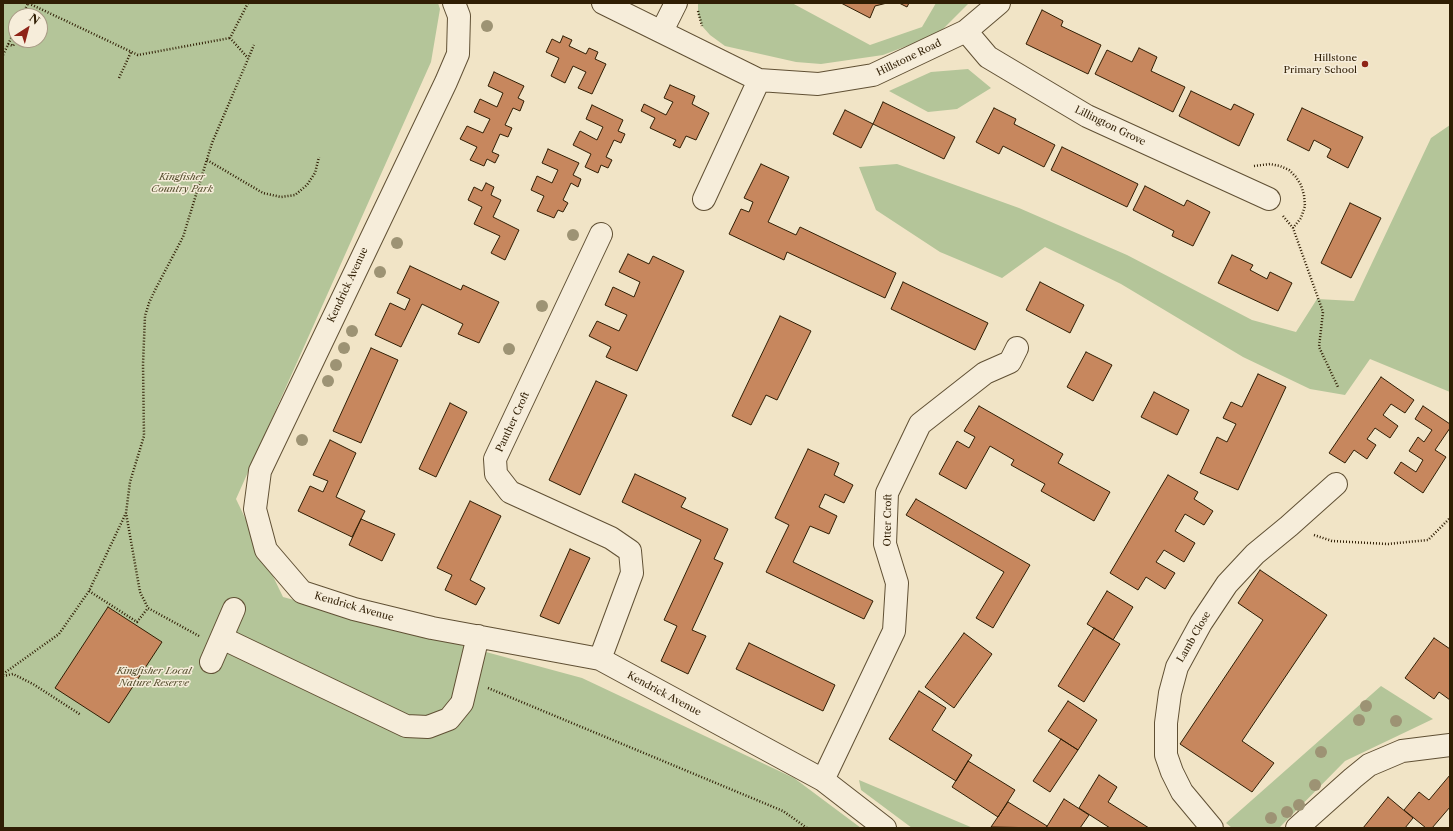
<!DOCTYPE html>
<html>
<head>
<meta charset="utf-8">
<style>
  body { margin:0 }
  #map { position:relative; width:1453px; height:831px; overflow:hidden; background:#f1e4c6; font-family:"Libre Caslon Text",serif }
  canvas { display:block }
  .frame { position:absolute; inset:0; border:4px solid #301e04; pointer-events:none }
  .north { position:absolute; left:8px; top:8px; width:40px; height:40px; box-sizing:border-box; background:#f6edda; border:1px solid #a79a84; border-radius:50%; rotate:36deg; font-size:11px; font-weight:700; line-height:16px; text-align:center; color:#301e04 }
  .north::after { content:''; display:block; margin:auto; width:14px; height:18px; background:#8f2418; clip-path:polygon(50% 0,100% 100%,50% 72%,0 100%) }
</style>
</head>
<body>
<div id="map">
<canvas width="1453" height="831"></canvas>
<div class="frame"></div>
<div class="north">N</div>
</div>
<script>
const c = document.querySelector('canvas').getContext('2d');
c.lineJoin = 'round';
function fill(path, color) {
  c.fillStyle = color;
  c.fill(path, 'evenodd');
}
function toPath(rows) {
  const path = new Path2D();
  for (const r of rows) {
    path.moveTo(r[0], r[1]);
    for (let i = 2; i < r.length; i += 2) path.lineTo(r[i], r[i + 1]);
  }
  return path;
}
function strokePath(path, color, width, dash) {
  c.strokeStyle = color;
  c.lineWidth = width;
  c.lineCap = dash ? 'butt' : 'round';
  c.setLineDash(dash || []);
  c.stroke(path);
}
function label(font, color, halo, rows, align = 'center') {
  c.font = font + ' "Libre Caslon Text",serif';
  c.lineWidth = 3;
  c.setLineDash([]);
  c.textBaseline = 'middle';
  c.strokeStyle = halo;
  c.fillStyle = color;
  for (const [text, x, y, turn = 0] of rows) {
    c.save();
    c.translate(x, y);
    c.rotate((+turn || 0) * Math.PI / 180);
    c.textAlign = isNaN(turn) ? turn : align;
    if (halo) c.strokeText(text, 0, 0);
    c.fillText(text, 0, 0);
    c.restore();
  }
}
fill(toPath([
  [3,3,438,3,440,9,431,62,236,499,283,597,582,678,794,778,861,828,3,828],
  [16,16,40,16,40,40,16,40],
  [698,3,792,3,870,45,922,27,936,3,969,3,938,34,883,55,821,64,796,62,725,46,710,35,702,26,698,14],
  [968,69,991,88,957,109,928,112,889,91,931,72],
  [1450,125,1450,392,1370,359,1345,395,1310,389,1243,357,1121,284,1045,247,1002,278,940,252,876,210,859,167,897,164,1019,208,1127,255,1252,320,1296,332,1317,299,1354,301,1431,138],
  [1381,686,1433,719,1345,761,1279,828,1232,828,1226,823],
  [859,780,973,828,912,828,861,790]
]), '#b4c599');
const building = toPath([
  [841,3,887,3,875,6,870,18,841,3],
  [899,3,909,3,907,7,899,3],
  [1042,10,1063,21,1061,26,1101,45,1088,74,1026,44,1042,10],
  [563,36,572,40,569,46,586,54,589,48,598,52,595,59,606,64,592,94,578,88,586,72,573,66,565,83,551,76,559,58,546,52,552,39,560,43,563,36],
  [1139,48,1157,57,1151,71,1185,87,1173,112,1095,74,1107,50,1132,62,1139,48],
  [494,72,524,86,518,98,524,101,520,111,513,108,505,125,512,128,508,137,500,134,492,152,499,155,495,163,487,159,484,166,470,160,477,147,460,139,467,126,483,133,490,119,474,112,480,99,497,107,503,93,488,86,494,72],
  [670,85,695,96,692,104,709,113,696,140,686,136,680,148,673,145,676,140,650,128,655,118,641,111,644,104,666,115,673,102,664,98,670,85],
  [1191,91,1231,110,1234,104,1254,114,1239,146,1179,116,1191,91],
  [883,102,955,137,944,159,873,124,883,102],
  [592,105,623,120,618,131,625,134,621,143,614,140,606,157,612,160,608,168,601,165,598,173,585,167,591,154,573,145,580,131,597,140,603,127,586,119,592,105],
  [994,108,1016,119,1014,124,1055,145,1044,167,1003,146,999,154,976,142,994,108],
  [1302,108,1363,137,1348,168,1327,157,1331,149,1314,140,1309,151,1287,140,1302,108],
  [845,110,873,124,861,148,833,134,845,110],
  [1062,147,1138,184,1127,207,1051,170,1062,147],
  [548,149,579,163,573,175,581,179,578,187,571,183,563,200,568,203,563,212,558,210,554,218,537,211,544,196,531,190,537,176,552,183,558,170,542,163,548,149],
  [761,164,789,177,768,222,796,235,800,227,896,273,885,298,787,252,784,260,729,234,741,209,749,212,753,202,744,198,761,164],
  [486,183,494,187,491,195,501,200,493,217,519,230,505,260,491,253,500,236,474,224,482,207,468,200,474,187,482,191,486,183],
  [1145,186,1184,206,1187,200,1210,212,1193,246,1172,236,1174,231,1133,210,1145,186],
  [1350,203,1381,218,1351,278,1321,263,1350,203],
  [628,254,649,264,653,256,684,271,637,371,606,357,611,347,589,336,597,321,619,331,627,315,605,305,613,287,634,297,640,282,619,272,628,254],
  [1232,255,1253,265,1250,270,1267,279,1270,272,1292,283,1278,311,1218,283,1232,255],
  [410,266,461,290,463,285,499,302,479,343,458,334,463,324,422,304,401,347,375,335,390,303,405,310,410,299,397,293,410,266],
  [903,282,988,323,975,350,891,309,903,282],
  [1040,282,1084,305,1070,333,1026,310,1040,282],
  [780,316,811,331,777,400,766,395,751,425,732,416,780,316],
  [371,348,398,360,361,443,333,431,371,348],
  [1086,352,1112,365,1093,401,1067,387,1086,352],
  [1258,374,1286,387,1238,490,1200,473,1217,437,1227,442,1236,424,1223,418,1231,402,1242,407,1258,374],
  [1381,377,1414,400,1405,413,1391,404,1383,415,1398,426,1390,438,1375,428,1367,439,1376,445,1367,459,1354,450,1345,463,1329,453,1381,377],
  [596,381,627,395,580,495,549,480,596,381],
  [1154,392,1189,410,1177,435,1141,417,1154,392],
  [450,403,467,412,436,477,419,469,450,403],
  [979,406,1063,454,1058,463,1110,492,1094,521,1041,491,1045,484,1011,465,1014,460,990,446,966,489,939,474,957,441,969,448,975,437,964,431,979,406],
  [1423,406,1450,424,1450,428,1435,450,1446,457,1423,493,1394,473,1401,462,1416,472,1423,460,1409,451,1418,437,1424,442,1432,430,1415,419,1423,406],
  [330,440,356,453,336,497,365,511,352,537,298,511,310,486,323,492,328,481,313,475,330,440],
  [808,449,839,463,834,475,853,485,844,503,825,494,819,507,837,516,829,534,810,526,793,562,873,601,864,619,766,572,789,525,775,518,808,449],
  [635,474,686,498,681,507,728,529,714,559,723,563,692,630,706,636,688,674,661,661,677,626,664,620,701,540,622,502,635,474],
  [1168,475,1198,492,1194,499,1213,511,1204,525,1185,514,1175,531,1195,543,1184,562,1164,550,1156,562,1175,573,1165,589,1146,577,1138,590,1110,573,1168,475],
  [916,499,1030,565,993,628,976,618,1004,572,906,515,916,499],
  [470,501,501,516,470,580,485,588,476,605,445,590,452,575,437,568,470,501],
  [361,519,395,534,382,561,349,545,361,519],
  [570,549,590,558,559,624,540,616,570,549],
  [1260,570,1327,615,1242,741,1274,763,1252,792,1180,744,1263,620,1238,603,1260,570],
  [1107,591,1133,607,1113,640,1087,624,1107,591],
  [108,607,162,642,109,723,55,688,108,607],
  [1094,628,1120,644,1084,702,1058,686,1094,628],
  [964,633,992,654,954,708,925,687,964,633],
  [1434,638,1450,649,1450,700,1439,692,1434,699,1405,678,1434,638],
  [749,643,835,685,823,711,736,669,749,643],
  [919,691,946,708,932,730,972,755,956,781,889,739,919,691],
  [1068,701,1097,720,1078,750,1048,731,1068,701],
  [1061,739,1078,750,1050,792,1033,781,1061,739],
  [968,761,1015,790,998,817,952,787,968,761],
  [1099,775,1117,787,1108,802,1149,828,1110,828,1079,808,1099,775],
  [1450,775,1450,807,1432,828,1426,828,1404,810,1419,792,1429,800,1450,775],
  [1388,797,1413,818,1405,828,1363,828,1388,797],
  [1064,799,1089,815,1080,828,1046,828,1064,799],
  [1008,802,1047,826,1046,828,991,827,1008,802]
]);
fill(building, '#c7875e');
strokePath(building, '#301e04', 1);
const minor = toPath([
  [454,3,459,16,458,54,446,82,260,471,255,509,266,550,302,592,354,609,432,628,600,659,823,780,885,828],
  [603,3,759,80,818,84,873,75,966,31,999,3],
  [662,31,676,3],
  [966,31,988,57,1087,116,1269,199],
  [704,199,759,80],
  [222,638,406,726,428,727,449,719,462,703,478,636],
  [600,659,632,573,630,551,611,538,510,492,496,474,495,459,601,234],
  [211,662,234,609],
  [823,780,894,631,897,583,885,544,887,493,920,424,985,373,1010,362,1017,348],
  [1212,828,1182,792,1172,772,1166,755,1166,723,1170,693,1177,667,1201,623,1227,584,1255,554,1289,526,1336,484],
  [1297,828,1353,778,1369,765,1402,751,1450,745]
]);
strokePath(minor, '#605034', 24);
strokePath(toPath([
  [248,3,230,38,248,58],
  [698,11,702,26],
  [22,16,28,3,138,55,230,38],
  [8,44,13,46,14,44],
  [3,55,16,28],
  [119,78,131,52],
  [207,160,263,193,281,197,295,195,307,185,315,173,319,157],
  [1254,166,1270,164,1280,166,1289,170,1296,177,1301,185,1304,195,1305,206,1301,218,1293,228],
  [1283,216,1293,228,1323,312,1319,347,1338,387],
  [1314,535,1332,541,1388,544,1428,540,1450,518],
  [89,591,137,622,148,608],
  [199,636,148,608,140,592,126,513,130,482,144,436,143,364,145,316,149,303,155,290,183,237,212,143,254,45],
  [3,674,59,634,89,591,126,513],
  [3,676,13,674,33,684,81,715],
  [488,688,783,811,807,828]
]), '#301e04', 2.5, [1, 2]);
strokePath(minor, '#f6edda', 22);
c.fillStyle = '#9d9374';
for (const [x, y] of [
  [487,26],
  [573,235],
  [397,243],
  [380,272],
  [542,306],
  [352,331],
  [344,348],
  [509,349],
  [336,365],
  [328,381],
  [302,440],
  [1366,706],
  [1359,720],
  [1396,721],
  [1321,752],
  [1315,785],
  [1299,805],
  [1287,812],
  [1271,818]
]) {
  c.beginPath();
  c.arc(x, y, 6, 0, 2 * Math.PI);
  c.fill();
}
for (const [x, y, r, color] of [
  [1365,64,4,"#8f2418"]
]) {
  const dot = new Path2D();
  dot.arc(x, y, r, 0, 2 * Math.PI);
  c.fillStyle = color;
  c.fill(dot);
  strokePath(dot, '#f6edda', 1.5);
}
label('10px', '#301e04', '#f6edda', [
  ["Hillstone Road",909,58,-26],
  ["Lillington Grove",1110,126,26],
  ["Kendrick Avenue",348,285,-65],
  ["Panther Croft",513,422,-65],
  ["Otter Croft",888,520,-89],
  ["Kendrick Avenue",354,607,16],
  ["Lamb Close",1194,637,-60],
  ["Kendrick Avenue",664,694,28]
]);
label('10px', '#301e04', '#f6edda', [
  ["Hillstone",1357,58],
  ["Primary School",1357,70]
], 'right');
label('italic 10px', '#585031', '#f6edda', [
  ["Kingfisher",182,177],
  ["Country Park",182,189],
  ["Kingfisher Local",154,671],
  ["Nature Reserve",154,683]
]);
</script>
</body>
</html>
